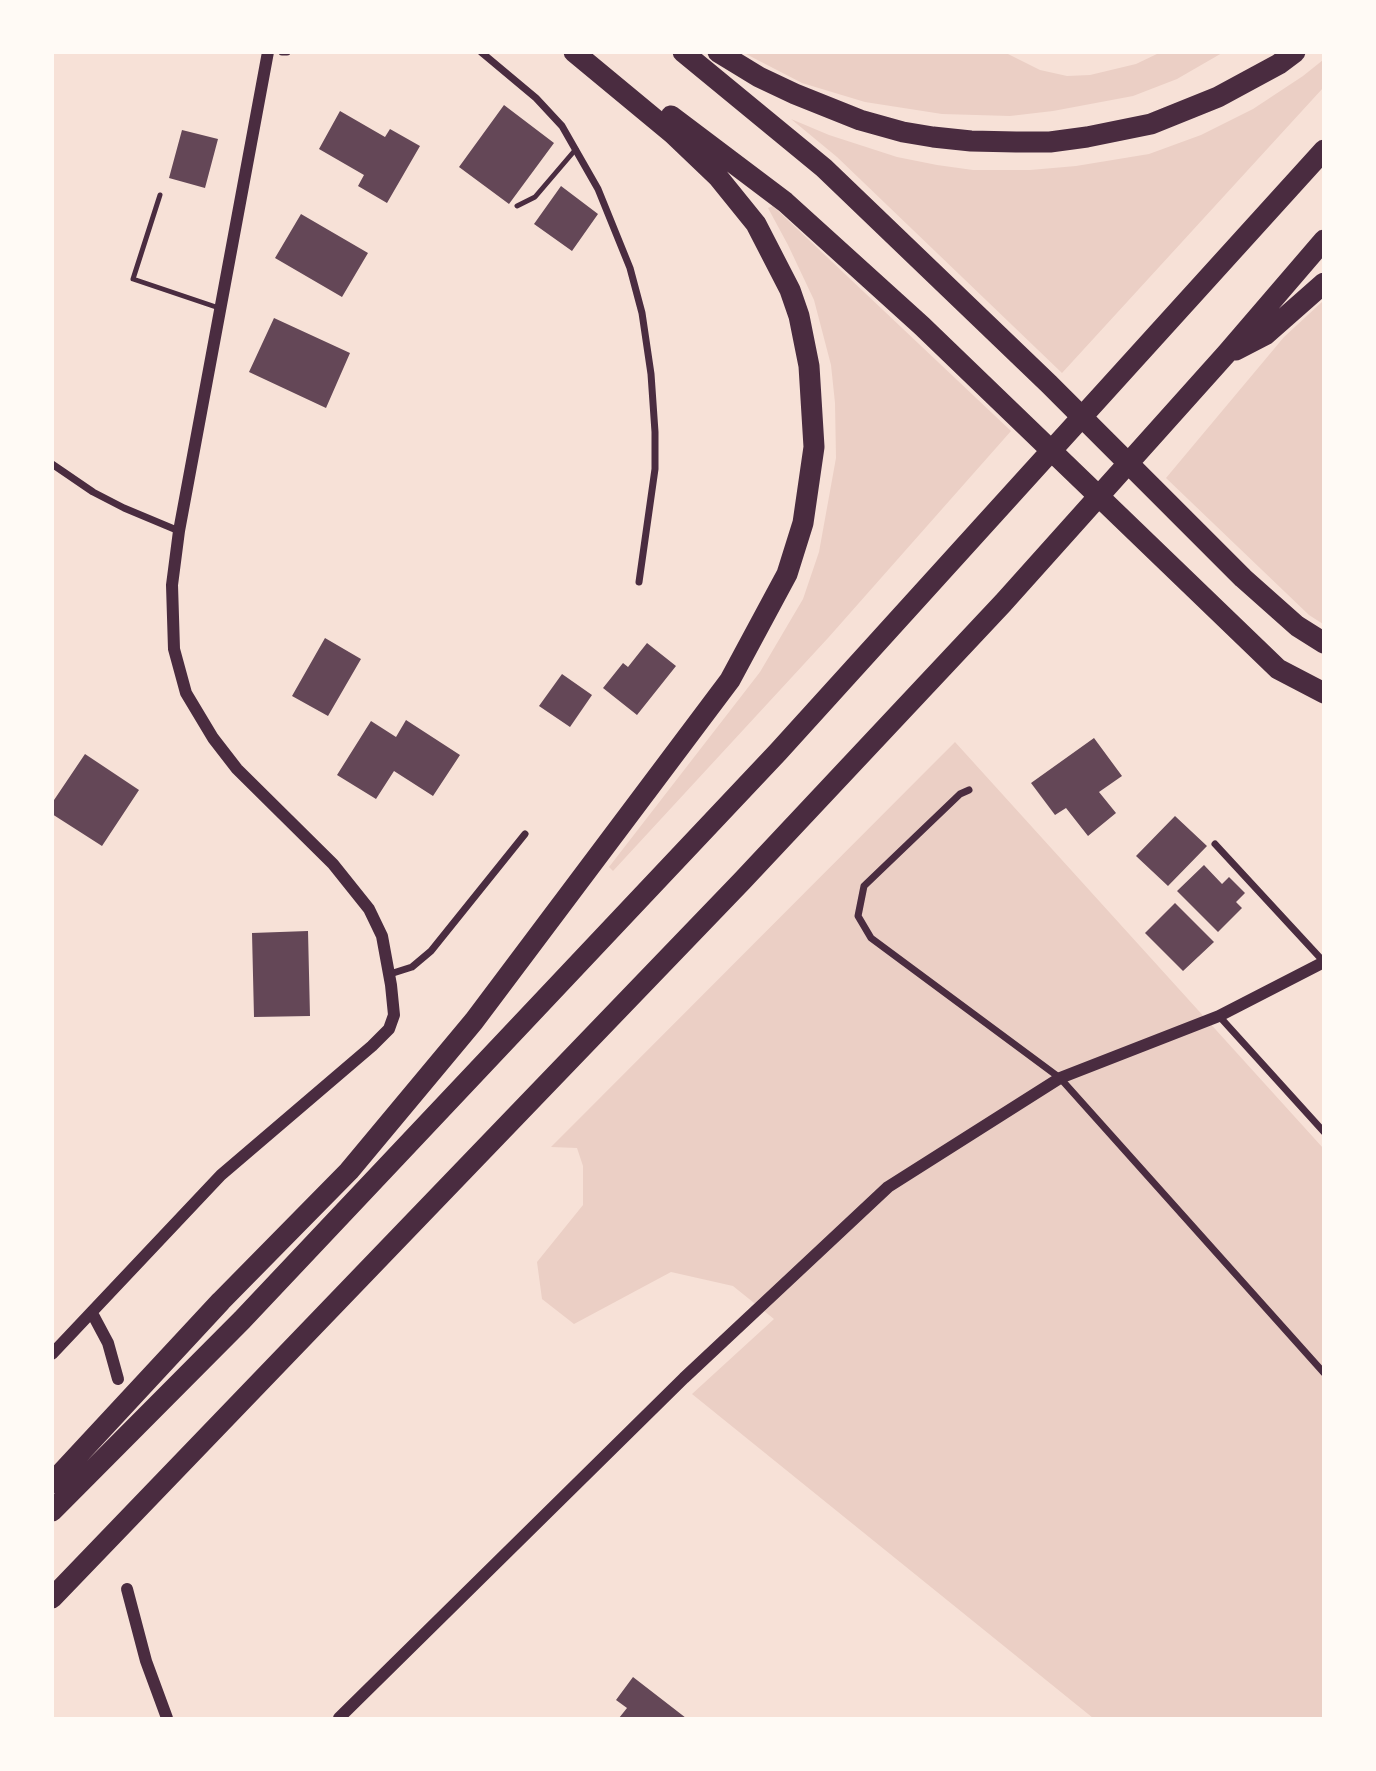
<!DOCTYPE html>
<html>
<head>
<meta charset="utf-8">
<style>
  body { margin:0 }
  #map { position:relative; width:1376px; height:1771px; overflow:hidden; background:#f7e1d7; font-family:"Noto Sans",sans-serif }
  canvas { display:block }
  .frame { position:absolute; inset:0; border:54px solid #fffaf5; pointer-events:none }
</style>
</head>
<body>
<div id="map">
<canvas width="1376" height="1771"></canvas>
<div class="frame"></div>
</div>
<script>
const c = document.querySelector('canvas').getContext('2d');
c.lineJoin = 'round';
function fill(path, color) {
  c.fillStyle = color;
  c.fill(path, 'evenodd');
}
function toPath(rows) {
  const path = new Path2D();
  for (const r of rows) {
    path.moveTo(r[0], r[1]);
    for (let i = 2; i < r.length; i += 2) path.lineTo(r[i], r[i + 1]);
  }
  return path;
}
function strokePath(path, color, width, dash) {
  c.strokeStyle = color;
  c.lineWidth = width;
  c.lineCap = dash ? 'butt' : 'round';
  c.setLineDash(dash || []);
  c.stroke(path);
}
fill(toPath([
  [744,53,1006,53,1040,70,1067,76,1090,75,1136,64,1159,53,1222,53,1177,79,1133,96,1053,111,1010,116,942,114,865,102,802,83],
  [1323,60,1323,88,1062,373,837,157,791,119,829,135,897,157,937,165,973,170,1030,170,1076,166,1149,154,1201,135,1253,109,1303,76],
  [773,206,1011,431,828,638,613,871,609,867,760,672,803,599,819,552,836,458,835,403,831,365,814,300,788,245,768,208],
  [1323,301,1323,624,1309,615,1166,478,1284,337],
  [955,742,1323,1148,1323,1718,1093,1718,692,1394,774,1319,733,1286,671,1272,574,1324,542,1299,537,1262,583,1205,583,1166,577,1148,551,1147]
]), '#ebcfc5');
fill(toPath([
  [504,105,554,143,509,204,459,167],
  [340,111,385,137,390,129,420,146,387,203,358,186,364,175,319,149],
  [182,130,218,139,205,188,169,178],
  [561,186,598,214,572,251,534,224],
  [301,214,368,253,342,297,275,258],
  [274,318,350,353,326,408,249,372],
  [325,638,361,659,328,716,292,696],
  [647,643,676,666,637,715,603,688,623,663,628,667],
  [562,674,592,695,570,727,539,706],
  [406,720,460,755,433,796,394,771,376,799,337,775,371,721,396,737],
  [1094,738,1122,776,1099,792,1116,813,1088,836,1066,808,1055,815,1031,783],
  [85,754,139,790,102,846,52,814,52,803],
  [1175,816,1207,846,1168,886,1136,856],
  [1204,865,1222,884,1229,877,1245,893,1236,902,1242,908,1218,932,1177,891],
  [1175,903,1214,942,1183,971,1145,933],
  [308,931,310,1016,254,1017,252,933],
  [633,1677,686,1718,619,1718,627,1708,616,1700]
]), '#644757');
strokePath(toPath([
  [160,195,133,279,219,308],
  [517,206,535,197,576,149]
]), '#4a2c40', 5);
strokePath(toPath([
  [282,52,287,52],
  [481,52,536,98,562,126,598,189,630,268,642,313,651,374,655,432,655,469,639,582],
  [52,464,93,492,124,508,179,531],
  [969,790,960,794,864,886,858,916,871,938,1060,1078,1324,1373],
  [1215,844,1324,962],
  [390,974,412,967,431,951,525,834],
  [1219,1016,1324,1132]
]), '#4a2c40', 7);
strokePath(toPath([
  [92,1313,108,1343,118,1379],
  [52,1354,221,1175,372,1046,389,1029,394,1015,391,985,382,936,369,909,333,864,237,769,213,738,186,693,174,649,172,585,179,531,268,52],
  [127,1589,146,1661,167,1718],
  [339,1718,684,1378,888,1187,1060,1078,1219,1016,1324,962]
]), '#4a2c40', 12);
strokePath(toPath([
  [683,52,824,168,1049,384,1243,578,1297,626,1324,643],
  [718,52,759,77,795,94,860,120,903,132,933,137,971,141,1016,142,1050,142,1087,137,1151,124,1218,97,1279,64,1295,52],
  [671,116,785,202,922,326,1278,669,1324,693],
  [1236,350,1265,335,1324,283],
  [52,1483,221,1301,349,1171,474,1021,730,680,787,574,803,523,814,447,809,366,799,316,790,290,756,224,718,177,673,134,574,52],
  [52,1511,242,1320,778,752,1324,150],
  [52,1598,742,881,1003,603,1227,353,1324,240]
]), '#4a2c40', 21);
</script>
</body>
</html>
